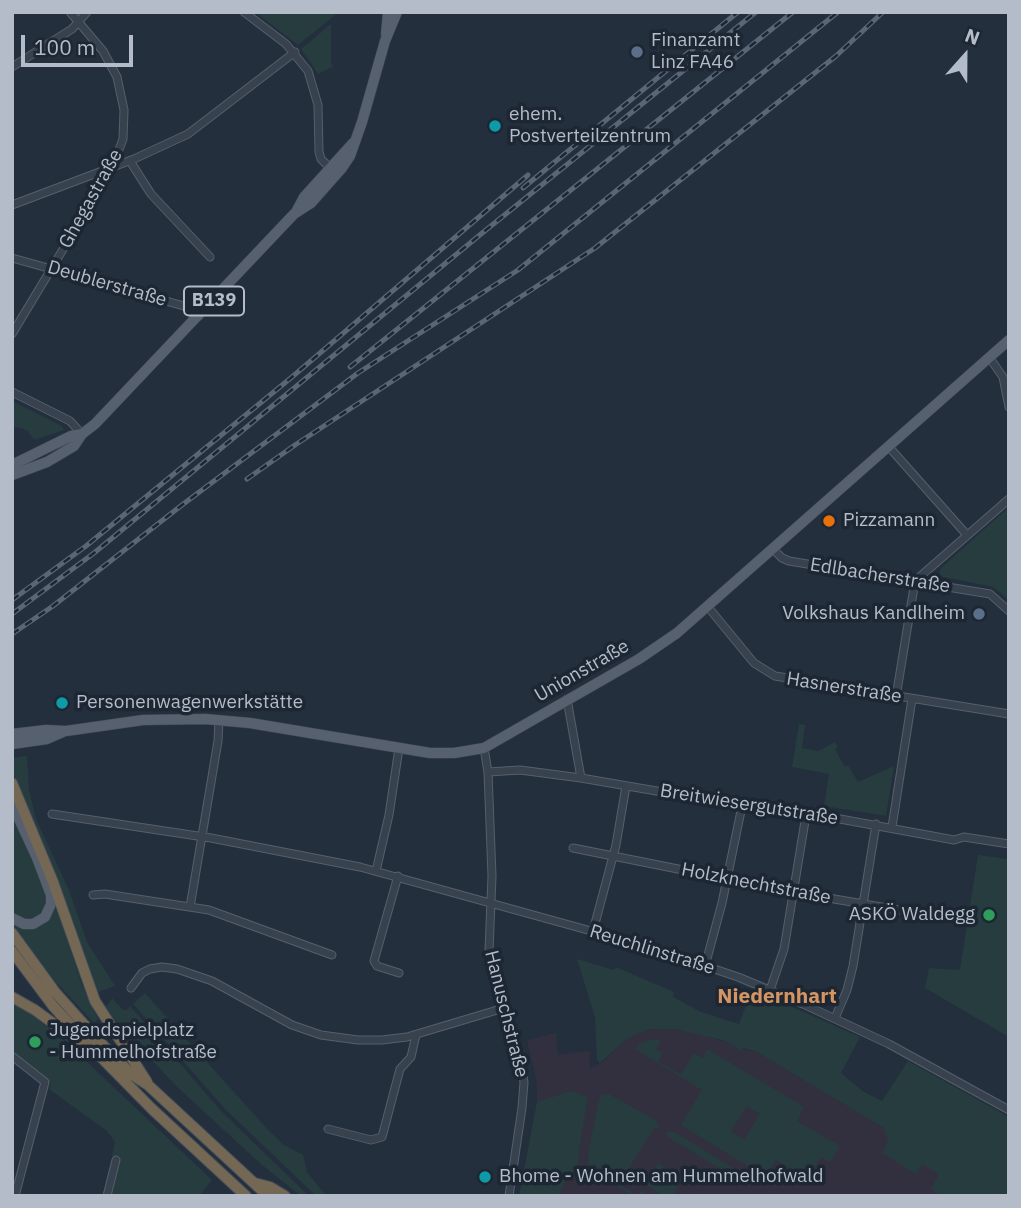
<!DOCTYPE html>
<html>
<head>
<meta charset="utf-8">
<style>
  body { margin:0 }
  #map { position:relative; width:1021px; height:1208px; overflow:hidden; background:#242f3e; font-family:"IBM Plex Sans",sans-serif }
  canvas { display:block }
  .frame { position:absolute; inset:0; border:14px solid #b4bcc9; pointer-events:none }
  .north { position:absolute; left:930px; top:21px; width:70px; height:70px; -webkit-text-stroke:5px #1d2633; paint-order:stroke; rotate:21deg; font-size:19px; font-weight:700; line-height:28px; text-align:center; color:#b4bcc9 }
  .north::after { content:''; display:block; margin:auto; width:24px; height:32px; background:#b4bcc9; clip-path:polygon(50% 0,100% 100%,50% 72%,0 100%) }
  .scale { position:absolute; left:21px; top:35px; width:112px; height:32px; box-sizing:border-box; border:4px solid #b4bcc9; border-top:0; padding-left:9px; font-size:21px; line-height:24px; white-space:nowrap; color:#b4bcc9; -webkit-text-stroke:5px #1d2633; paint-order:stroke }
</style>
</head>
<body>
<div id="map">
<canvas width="1021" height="1208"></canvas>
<div class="frame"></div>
<div class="north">N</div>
<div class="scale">100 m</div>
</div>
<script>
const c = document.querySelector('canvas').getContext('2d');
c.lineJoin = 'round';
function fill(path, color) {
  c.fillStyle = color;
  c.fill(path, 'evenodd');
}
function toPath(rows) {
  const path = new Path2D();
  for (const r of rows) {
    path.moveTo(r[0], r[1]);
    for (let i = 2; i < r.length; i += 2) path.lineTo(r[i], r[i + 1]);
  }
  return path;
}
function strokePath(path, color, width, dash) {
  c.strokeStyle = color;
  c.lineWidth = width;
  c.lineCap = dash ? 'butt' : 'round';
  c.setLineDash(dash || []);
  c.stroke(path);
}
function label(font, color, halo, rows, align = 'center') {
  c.font = font + ' "IBM Plex Sans",sans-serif';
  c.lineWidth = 7;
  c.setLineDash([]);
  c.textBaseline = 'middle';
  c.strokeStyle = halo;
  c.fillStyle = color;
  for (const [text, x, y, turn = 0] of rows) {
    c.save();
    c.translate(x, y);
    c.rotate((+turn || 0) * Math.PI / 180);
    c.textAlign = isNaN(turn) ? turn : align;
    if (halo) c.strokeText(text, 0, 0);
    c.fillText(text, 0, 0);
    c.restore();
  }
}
fill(toPath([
  [656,1029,675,1029,702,1034,747,1050,755,1051,999,1196,520,1196,537,1102,537,1084,527,1040,556,1033,558,1055,590,1051,589,1069,604,1061,628,1038,642,1031]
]), '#32303f');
fill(toPath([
  [255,12,339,12,298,45],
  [331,24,331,64,334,66,318,74,301,49],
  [12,401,62,426,64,430,34,440,28,431,21,428,12,427],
  [1009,507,1009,600,993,587,939,576,940,569],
  [799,724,805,725,802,748,818,751,835,742,838,747,835,749,845,767,848,765,858,782,894,766,886,816,824,806,829,774,792,767],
  [27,756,29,790,36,819,69,890,87,942,115,986,98,992,56,874,12,770,12,758],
  [12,813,45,888,48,903,44,911,31,919,25,919,12,913],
  [978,855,1009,859,1009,1037,925,988,929,968,960,970],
  [56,907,82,985,98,1019,94,1023,42,967,12,925,32,928,39,926,51,916],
  [577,959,614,970,616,967,674,992,673,997,701,1012,739,1024,752,989,860,1037,841,1073,864,1092,882,1101,908,1061,1009,1117,1009,1196,942,1196,931,1189,939,1174,922,1164,916,1174,882,1153,888,1141,884,1128,755,1051,743,1048,741,1050,722,1040,675,1029,649,1029,628,1038,600,1063,597,1060,595,1017],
  [145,993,269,1131,284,1145,303,1155,307,1172,326,1196,316,1196,313,1193,225,1109,133,1004],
  [112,998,123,1010,127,1010,130,1006,221,1111,309,1196,301,1196,262,1165,175,1085,110,1015,106,1007],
  [12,1003,34,1016,68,1044,212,1180,199,1196,112,1196,120,1159,112,1156,115,1142,107,1131,49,1089,51,1082,12,1050],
  [654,1039,661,1040,656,1049,663,1053,658,1061,681,1075,694,1053,703,1058,707,1049,804,1107,797,1121,840,1146,830,1162,821,1157,812,1171,821,1177,817,1184,776,1160,767,1173,761,1174,681,1125,702,1090,635,1049,641,1043],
  [746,1106,760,1114,744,1140,731,1131],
  [571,1091,587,1097,587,1102,579,1150,578,1167,565,1182,558,1196,519,1196,537,1102],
  [609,1094,655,1120,659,1126,658,1129,654,1128,619,1184,638,1196,641,1191,648,1196,634,1196,602,1176,589,1164,588,1154,599,1100,601,1095],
  [667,1132,674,1132,743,1174,746,1181,739,1180,670,1138,666,1134],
  [658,1163,683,1177,672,1196,664,1196,645,1184]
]), '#263c3f');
const minor = toPath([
  [244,12,286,44,308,71,318,105,319,152,321,159,330,168],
  [12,67,72,29,87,12],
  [130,161,151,194,210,257],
  [12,205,134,159,188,134,295,52],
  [12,258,191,308,199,316],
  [12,334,112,168,123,139,124,110,117,77,103,51,70,12],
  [989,357,1003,377,1009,407],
  [12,392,70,421,82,434],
  [889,447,967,535],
  [774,550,782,558,789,561,990,594,1009,611],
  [708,607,754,663,775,676,1009,714],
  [896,697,915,581,1009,499],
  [567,699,581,778],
  [484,748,488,772,492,876,489,951,519,1055,524,1082,522,1108,509,1196],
  [488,772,520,770,581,778,802,816,813,814,954,840,964,837,1009,844],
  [52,814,211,838,360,867,649,947,738,977,803,1004,889,1044,1009,1110],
  [892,827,912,699],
  [573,848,793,892,940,917],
  [376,871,389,815,399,748],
  [398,876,374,961,377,966,399,973],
  [93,895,105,894,209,910,332,955],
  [190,907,218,741,219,720],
  [593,931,616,845,626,786],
  [705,966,722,903,742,806],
  [131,988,142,973,150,969,162,967,177,969,212,981,292,1025,321,1035,358,1040,382,1040,407,1037,504,1008],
  [770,990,784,949,806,815],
  [835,1018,847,990,853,966,876,824],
  [12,1056,45,1082,15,1196],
  [328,1129,371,1140,382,1137,400,1069,411,1057,416,1035],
  [107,1196,116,1160]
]);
const major = toPath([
  [386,34,388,12],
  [296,212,304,197,353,143],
  [12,465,71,436,82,434],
  [12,475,47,462,74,446,82,434,95,424,294,214,311,203,342,168,350,156,362,122,385,41,397,12],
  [12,734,46,730,66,731,143,720,205,719,250,723,430,753,454,753,484,748,639,659,677,633,1009,340],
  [12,744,47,739,63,732],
  [12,804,37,858,51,895,51,904,45,917,33,924,24,924,12,918]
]);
const highway = toPath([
  [12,783,53,882,95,1001,147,1082],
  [12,933,55,992,97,1039,131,1074,148,1085,268,1196],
  [12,951,53,1006,87,1043,152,1109,246,1196],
  [12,997,35,1010,80,1043],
  [255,1183,270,1187,285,1196]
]);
strokePath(minor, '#565f6c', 9);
strokePath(major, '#414a57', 11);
strokePath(highway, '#434c59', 12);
strokePath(minor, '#38414e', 7);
strokePath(major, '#56606e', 10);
strokePath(highway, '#746855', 10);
const rail = toPath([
  [523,188,738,12],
  [350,367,793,12],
  [247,479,295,445,595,248,836,56,883,12],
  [12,600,86,546,292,377,528,175],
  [12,614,94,553,481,234,756,12],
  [12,634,53,606,182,505,358,373,518,270,838,12]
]);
strokePath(rail, '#5a6575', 5);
strokePath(rail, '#1d2633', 2.5, [8]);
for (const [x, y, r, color] of [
  [637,52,7,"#5c6f8a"],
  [495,126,7,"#0f9aa8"],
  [829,521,7,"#e8710a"],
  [979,614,7,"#5c6f8a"],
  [62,703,7,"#0f9aa8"],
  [989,915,7,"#2e9e5b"],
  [35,1042,7,"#2e9e5b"],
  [485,1177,7,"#0f9aa8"]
]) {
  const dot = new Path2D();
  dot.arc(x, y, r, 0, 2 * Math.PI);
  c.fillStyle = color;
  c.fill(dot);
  strokePath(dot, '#1d2633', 2.5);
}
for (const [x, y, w] of [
  [214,301,60]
]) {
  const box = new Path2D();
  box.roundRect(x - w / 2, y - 14.5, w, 29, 5);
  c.fillStyle = '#1d2633';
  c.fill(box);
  strokePath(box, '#b4bcc9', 2);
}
label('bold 18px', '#b4bcc9', null, [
  ["B139",214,301]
]);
label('19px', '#b4bcc9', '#1d2633', [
  ["Finanzamt",651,41],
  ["Linz FA46",651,63],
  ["ehem.",509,115],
  ["Postverteilzentrum",509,137],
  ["Pizzamann",843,521],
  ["Volkshaus Kandlheim",965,614,"right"],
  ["Personenwagenwerkstätte",76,703],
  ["ASKÖ Waldegg",975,915,"right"],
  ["Jugendspielplatz",49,1031],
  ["- Hummelhofstraße",49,1053],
  ["Bhome - Wohnen am Hummelhofwald",499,1177]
], 'left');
label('19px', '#b4bcc9', '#1d2633', [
  ["Ghegastraße",91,199,-61],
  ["Deublerstraße",107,284,16],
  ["Edlbacherstraße",880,576,9],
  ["Unionstraße",582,671,-30],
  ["Hasnerstraße",844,688,9],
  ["Breitwiesergutstraße",749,805,9],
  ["Holzknechtstraße",756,884,11],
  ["Reuchlinstraße",652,950,17],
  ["Hanuschstraße",506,1014,76]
]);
label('bold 21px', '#d59563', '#1d2633', [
  ["Niedernhart",777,997]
]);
</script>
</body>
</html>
